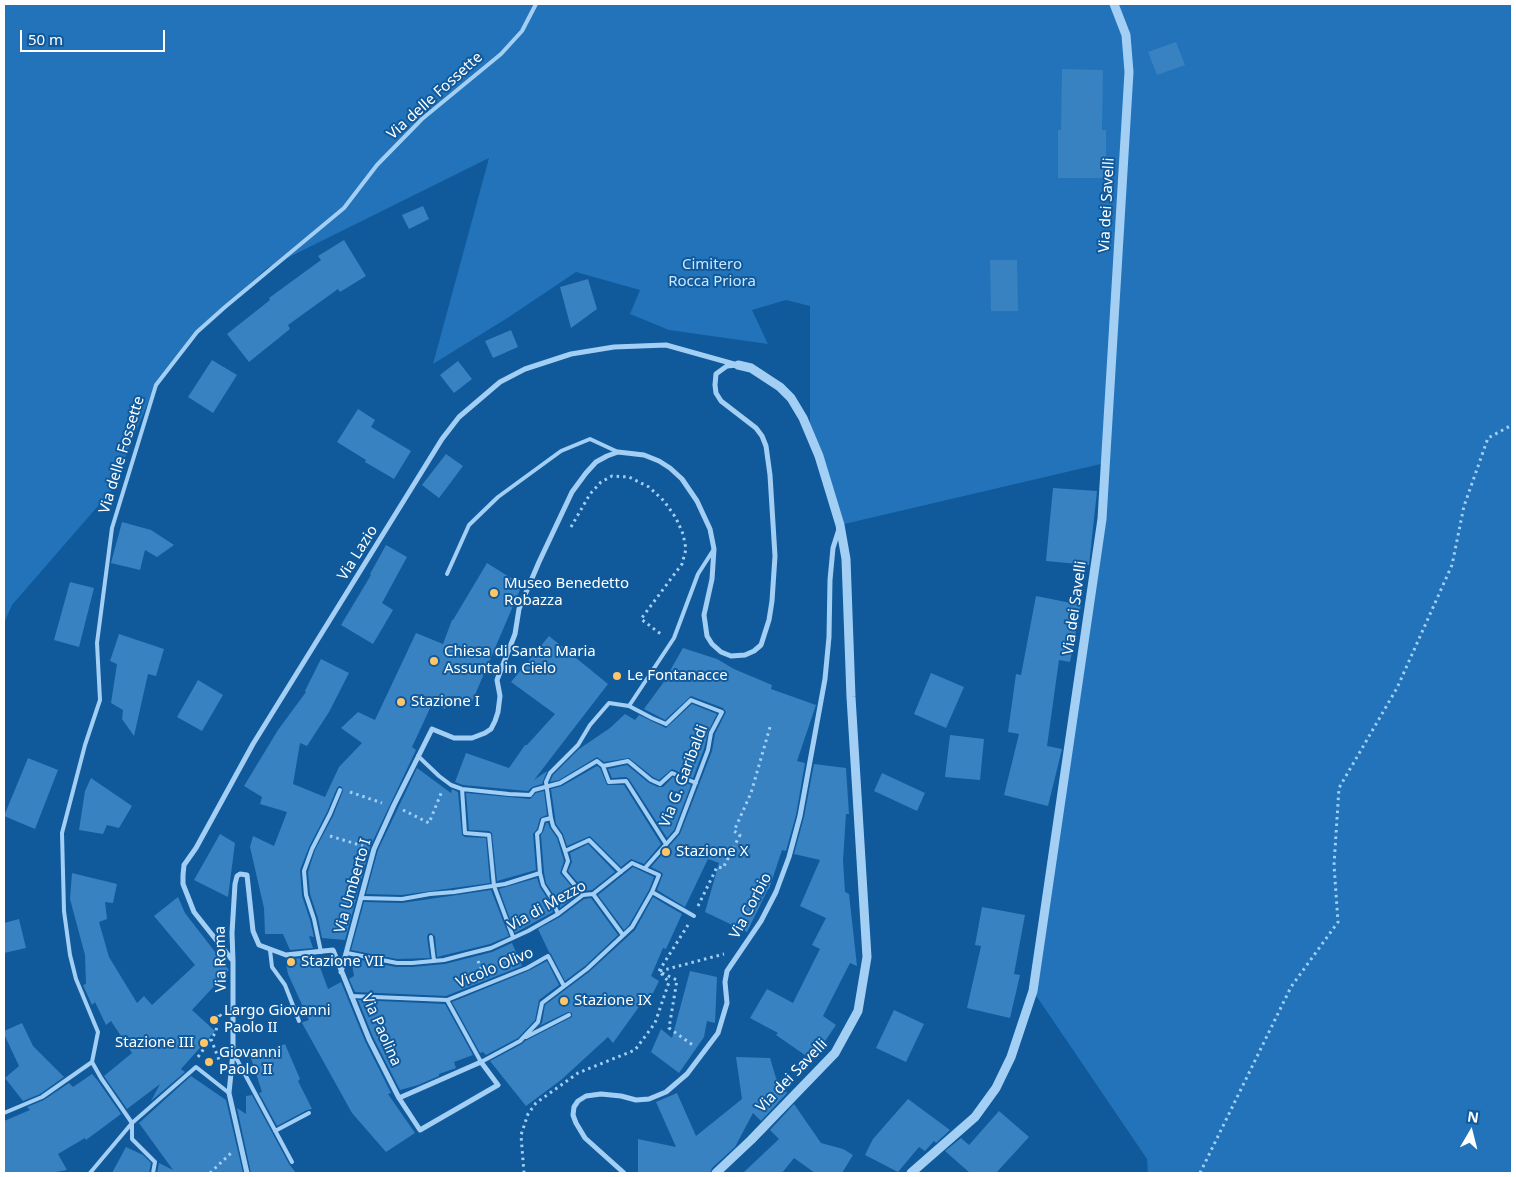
<!DOCTYPE html>
<html>
<head>
<meta charset="utf-8">
<style>
  body { margin:0 }
  #map { position:relative; width:1516px; height:1177px; overflow:hidden; background:#10599b; font-family:"Noto Sans",sans-serif }
  canvas { display:block }
  .frame { position:absolute; inset:0; border:5px solid #fff; pointer-events:none }
  .north { position:absolute; left:1446px; top:1107px; width:50px; height:50px; -webkit-text-stroke:4px #10599b; paint-order:stroke; rotate:8deg; font-size:14px; font-weight:700; line-height:20px; text-align:center; color:#fff }
  .north::after { content:''; display:block; margin:auto; width:18px; height:22px; background:#fff; clip-path:polygon(50% 0,100% 100%,50% 72%,0 100%) }
  .scale { position:absolute; left:20px; top:30px; width:145px; height:22px; box-sizing:border-box; border:2px solid #fff; border-top:0; padding-left:6px; font-size:15px; line-height:18px; white-space:nowrap; color:#fff; -webkit-text-stroke:4px #10599b; paint-order:stroke }
</style>
</head>
<body>
<div id="map">
<canvas width="1516" height="1177"></canvas>
<div class="frame"></div>
<div class="north">N</div>
<div class="scale">50 m</div>
</div>
<script>
const c = document.querySelector('canvas').getContext('2d');
c.lineJoin = 'round';
function fill(path, color) {
  c.fillStyle = color;
  c.fill(path, 'evenodd');
}
function toPath(rows) {
  const path = new Path2D();
  for (const r of rows) {
    path.moveTo(r[0], r[1]);
    for (let i = 2; i < r.length; i += 2) path.lineTo(r[i], r[i + 1]);
  }
  return path;
}
function strokePath(path, color, width, dash) {
  c.strokeStyle = color;
  c.lineWidth = width;
  c.lineCap = dash ? 'butt' : 'round';
  c.setLineDash(dash || []);
  c.stroke(path);
}
function label(font, color, halo, rows, align = 'center') {
  c.font = font + ' "Noto Sans",sans-serif';
  c.lineWidth = 4;
  c.setLineDash([]);
  c.textBaseline = 'middle';
  c.strokeStyle = halo;
  c.fillStyle = color;
  for (const [text, x, y, turn = 0] of rows) {
    c.save();
    c.translate(x, y);
    c.rotate((+turn || 0) * Math.PI / 180);
    c.textAlign = isNaN(turn) ? turn : align;
    if (halo) c.strokeText(text, 0, 0);
    c.fillText(text, 0, 0);
    c.restore();
  }
}
fill(toPath([
  [4,4,1512,4,1512,1173,1148,1173,1147,1159,1033,991,1088,614,1105,463,840,525,810,435,810,306,786,300,752,310,768,344,669,330,630,314,640,290,576,272,509,317,433,364,489,158,267,268,197,332,152,393,111,491,12,605,4,623]
]), '#2273b9');
fill(toPath([
  [1176,42,1185,65,1157,75,1148,52],
  [1062,69,1103,70,1102,130,1106,130,1106,178,1058,178,1058,130,1061,130],
  [423,206,429,219,409,229,402,215],
  [344,240,366,276,340,292,338,289,288,325,290,329,249,362,227,334,270,300,269,298,321,260,318,256],
  [990,260,1017,260,1018,311,991,311],
  [588,279,597,309,571,328,560,287],
  [511,330,518,347,493,358,485,341],
  [212,360,237,375,213,413,188,397],
  [458,361,472,379,454,393,440,375],
  [358,409,375,420,371,427,411,451,394,479,365,462,366,460,337,442],
  [446,454,463,466,439,498,422,485],
  [1053,488,1097,491,1089,565,1046,561],
  [122,522,151,530,174,545,157,557,145,550,140,570,111,563],
  [386,545,407,557,382,603,393,610,373,644,341,625,371,575,370,574],
  [487,563,522,585,471,704,451,696,445,709,432,704,412,747,416,750,370,847,345,940,322,938,318,918,310,894,308,872,315,850,333,816,343,791,342,787,339,786,337,788,327,812,309,847,300,870,302,896,310,920,314,937,309,936,313,948,290,950,283,934,265,934,264,908,250,847,253,836,274,846,287,812,260,804,262,797,244,786,278,730,306,692,305,691,321,659,349,673,329,712,307,746,300,743,293,784,325,797,339,767,362,743,341,728,358,712,375,720,416,633,443,644,452,620,453,620],
  [70,582,94,588,79,647,54,640],
  [1036,596,1081,605,1070,662,1059,660,1047,746,1062,749,1048,806,1004,795,1019,734,1008,732,1016,674,1021,675],
  [119,634,164,649,156,676,148,674,134,736,122,719,123,710,111,703,117,664,110,661],
  [549,636,608,684,534,780,547,771,542,784,532,787,528,791,463,785,455,782,466,753,509,768,525,745,527,745,555,714,511,682],
  [683,648,717,659,734,669,772,685,771,689,816,705,797,761,805,763,796,815,786,851,782,850,769,889,768,889,747,932,705,912,719,863,708,859,685,907,657,890,663,874,661,872,651,867,680,834,712,751,715,734,726,712,723,708,691,696,665,720,644,709,663,683],
  [931,673,964,687,946,728,914,714],
  [198,680,223,695,202,731,177,717],
  [692,704,717,714,708,732,704,749,693,778,672,769,659,780,653,777,629,758,604,762,597,757,559,780,550,782,553,775,579,749,610,728,625,714,635,720,639,715,666,728],
  [950,735,984,739,980,780,945,777],
  [28,758,58,770,35,829,4,816],
  [814,764,846,768,849,814,846,814,843,861,845,892,849,894,857,966,850,963,823,1016,836,1025,812,1060,776,1035,778,1033,750,1018,767,989,793,1003,820,949,812,945,826,918,800,906,820,860,794,854,804,817],
  [627,765,649,783,658,787,663,787,673,777,691,785,674,830,667,838,629,779,626,777,612,778,608,769],
  [597,766,600,768,607,785,624,785,661,844,644,864,631,859,621,867,590,836,567,846,563,834,556,824,551,789,562,786],
  [417,768,451,793,452,789,458,792,462,835,465,837,486,838,490,883,402,895,366,894,378,850],
  [882,773,925,793,917,811,874,791],
  [91,778,132,806,119,828,107,825,103,834,79,830,85,791],
  [544,791,547,815,540,818,537,829,533,834,536,870,497,881,492,833,489,831,469,830,466,793,530,799,536,793],
  [546,823,548,823,550,828,557,838,564,861,560,873,578,894,560,908,555,897,546,883,544,872,541,835,543,832],
  [220,834,235,843,228,897,194,880],
  [588,844,615,872,592,890,585,891,568,871,572,862,570,853],
  [633,867,654,877,649,890,629,925,624,930,598,895],
  [72,873,117,884,113,903,105,902,107,919,99,922,109,957,137,1003,144,996,152,1005,195,965,154,916,178,897,185,913,229,970,192,1010,215,1031,181,1069,185,1072,151,1101,160,1084,127,1109,104,1076,132,1053,111,1021,106,1025,95,1002,92,1005,83,985,86,984,85,955,70,899],
  [537,878,540,887,549,901,553,912,515,933,499,889],
  [491,890,509,936,490,944,437,957,435,936,431,933,428,934,427,937,430,958,397,959,351,950,364,902,402,903],
  [653,897,682,914,666,949,663,948,651,976,659,981,650,999,646,997,613,1043,608,1037,561,1080,526,1106,490,1061,522,1044,525,1041,572,1017,572,1013,568,1012,539,1026,542,1023,545,1005,589,972,635,930],
  [591,898,618,935,585,966,565,981,551,954,549,952,538,929,560,917,584,899],
  [982,907,1025,915,1014,974,1020,975,1010,1018,967,1008,981,946,975,945],
  [19,919,26,948,4,953,4,923],
  [512,943,522,966,446,996,355,992,349,979,354,976,351,958,396,967,412,967,445,964,492,952],
  [316,956,328,989,341,982,365,1041,391,1093,388,1094,415,1133,386,1152,352,1113,302,1023,303,1022,309,1020,288,974,286,964,294,961,293,959],
  [547,961,559,985,539,1000,535,1020,518,1038,486,1055,483,1052,480,1053,452,1002,528,971],
  [690,971,717,977,715,1023,707,1021,704,1037,679,1073,651,1052,661,1029,672,1038],
  [358,1000,445,1004,473,1055,454,1062,456,1068,439,1074,439,1076,418,1085,400,1090,373,1037],
  [894,1010,924,1024,906,1062,876,1048],
  [22,1023,33,1046,64,1077,40,1094,23,1101,5,1078,19,1066,4,1034,4,1031],
  [285,1044,300,1079,298,1081,312,1109,307,1110,277,1126,259,1093,262,1092,251,1058],
  [736,1057,770,1058,776,1078,787,1093,761,1121,753,1113,735,1147,712,1168,710,1173,638,1173,638,1139,676,1147,656,1102,677,1093,696,1136,742,1099],
  [92,1074,98,1081,121,1114,86,1140,85,1138,58,1154,67,1170,50,1173,4,1173,4,1121,30,1110,27,1107,44,1100,69,1083,73,1087],
  [191,1076,226,1100,243,1173,157,1173,159,1163,173,1170,139,1123],
  [252,1095,289,1164,296,1173,251,1173,237,1108,246,1114,246,1096],
  [908,1099,950,1130,936,1143,934,1141,925,1151,919,1147,898,1172,865,1155,873,1139],
  [794,1104,821,1143,843,1149,853,1155,842,1173,815,1173,794,1158,782,1173,743,1173,779,1139,770,1130],
  [999,1111,1029,1137,996,1173,970,1173,945,1151,961,1138,969,1145],
  [126,1147,143,1155,151,1163,149,1173,112,1173]
]), '#3882c2');
strokePath(toPath([
  [571,527,590,494,601,482,612,476,629,477,649,487,664,501,676,518,683,534,686,549,682,564,641,619,662,635],
  [350,792,382,803],
  [403,810,429,823,442,791],
  [330,836,363,846],
  [698,906,717,867,723,868,740,835,734,831,751,793,770,727],
  [478,961,483,974],
  [659,971,688,925],
  [660,971,724,954],
  [662,973,677,980,669,1028,694,1046],
  [211,1039,219,1060],
  [198,1057,216,1032,218,1013,222,1017],
  [210,1173,231,1153],
  [524,1173,521,1135,528,1114,536,1103,578,1073,635,1050,655,1023,669,982,659,971],
  [1200,1173,1291,987,1338,922,1334,865,1339,788,1397,688,1452,565,1464,506,1488,438,1512,425]
]), '#a3cff5', 3, [2.5, 4]);
strokePath(toPath([
  [447,574,469,525,498,497,561,451,590,439,618,452],
  [629,706,652,718,666,724,691,700,722,712,711,733,708,750,677,832,645,868],
  [418,756,439,776,451,785,462,789,509,794,530,795,534,790,560,783,597,761,603,766,628,761,651,780,660,784,672,773,696,783],
  [603,766,609,782,626,781,666,844],
  [462,789,465,833,489,835,494,886,513,937],
  [565,851,568,861,564,872,583,895],
  [621,872,589,840,565,851,560,836,553,826,551,818,546,782,550,773,578,745,590,725,609,703,629,706,674,638,698,574,714,549],
  [540,873,537,834,540,831,543,820,551,818],
  [652,892,694,916],
  [593,894,623,935],
  [361,898,402,899,430,894,454,892,505,884,540,873,543,885,552,899,558,914],
  [431,937,434,961],
  [270,950,272,967,285,985,299,1021],
  [321,952,314,919,306,895,304,871,312,849,330,814,340,790],
  [347,953,397,963,412,963,444,960,467,954,491,948,528,931,558,914,583,895,593,894,632,863,659,875,652,892,632,927,587,969,542,1003,538,1022,520,1041,481,1062,447,1000],
  [351,996,447,1000,527,968,548,956,564,986],
  [526,1037,569,1015],
  [234,1054,292,1162],
  [92,1062,98,1032,76,979,70,955,64,911,62,833,85,745,100,700,97,643,112,528,156,385,197,332,225,307,344,208,377,165,422,119,501,54,522,31,536,4],
  [92,1062,101,1078,132,1123,132,1139,155,1162,153,1173],
  [4,1113,42,1097,92,1062],
  [275,1131,309,1113],
  [90,1173,132,1123,196,1067,229,1093]
]), '#a3cff5', 4);
strokePath(toPath([
  [233,961,194,912,183,884,183,875,184,865,196,848,253,744,442,439,459,417,500,382,525,369,571,354,614,347,666,345,734,364],
  [341,972,374,849,394,805,432,729,454,738,472,738,485,733,491,729,495,721,498,712,500,696,497,680,515,634,519,609,539,562,572,492,586,473,596,462,607,456,618,452,644,455,659,461,670,468,682,479,697,501,710,529,714,549,712,579,704,615,707,636,712,644,721,652,731,656,745,655,754,651,761,645,769,620,772,601,775,556,770,475,766,446,762,436,756,428,721,401,716,393,715,385,716,374,720,371,727,366,738,365],
  [481,1062,498,1085,420,1130,399,1098,481,1062],
  [247,1173,229,1093,233,1053,233,961,232,933,235,884,237,876,240,874,247,875,253,931,259,945,286,955,333,950,369,1039,399,1098],
  [624,1173,585,1138,576,1123,573,1115,574,1107,578,1101,586,1096,601,1094,621,1096,636,1100,649,1099,666,1092,687,1074,718,1033,727,1003,725,982,727,971,761,921,776,892,789,857,800,816,825,679,829,637,830,580,833,548,839,529]
]), '#a3cff5', 5);
strokePath(toPath([
  [716,1173,751,1140,835,1053,858,1011,867,957,851,697,846,559,840,525,819,456,803,418,791,398,780,387,751,368,738,365],
  [911,1173,975,1117,996,1088,1011,1057,1033,991,1102,519,1129,72,1126,35,1114,4]
]), '#a3cff5', 9);
for (const [x, y, r, color] of [
  [494,593,5,"#ffc566"],
  [434,661,5,"#ffc566"],
  [617,676,5,"#ffc566"],
  [401,702,5,"#ffc566"],
  [666,852,5,"#ffc566"],
  [291,962,5,"#ffc566"],
  [564,1001,5,"#ffc566"],
  [214,1020,5,"#ffc566"],
  [204,1043,5,"#ffc566"],
  [209,1062,5,"#ffc566"]
]) {
  const dot = new Path2D();
  dot.arc(x, y, r, 0, 2 * Math.PI);
  c.fillStyle = color;
  c.fill(dot);
  strokePath(dot, '#10599b', 2);
}
label('15px', '#fff', '#10599b', [
  ["Via delle Fossette",435,96,-42],
  ["Via dei Savelli",1107,205,-87],
  ["Via delle Fossette",122,455,-73],
  ["Via Lazio",358,553,-58],
  ["Via dei Savelli",1075,608,-82],
  ["Via G. Garibaldi",684,776,-69],
  ["Via Umberto I",353,886,-74],
  ["Via di Mezzo",547,906,-29],
  ["Via Corbio",751,906,-62],
  ["Via Roma",221,959,-91],
  ["Vicolo Olivo",495,968,-23],
  ["Via Paolina",381,1030,66],
  ["Via dei Savelli",792,1076,-46]
]);
label('15px', '#cbe7fe', '#10599b', [
  ["Cimitero",712,265],
  ["Rocca Priora",712,282]
]);
label('15px', '#fff', '#10599b', [
  ["Museo Benedetto",504,584],
  ["Robazza",504,601],
  ["Chiesa di Santa Maria",444,652],
  ["Assunta in Cielo",444,669],
  ["Le Fontanacce",627,676],
  ["Stazione I",411,702],
  ["Stazione X",676,852],
  ["Stazione VII",301,962],
  ["Stazione IX",574,1001],
  ["Largo Giovanni",224,1011],
  ["Paolo II",224,1028],
  ["Stazione III",194,1043,"right"],
  ["Giovanni",219,1053],
  ["Paolo II",219,1070]
], 'left');
</script>
</body>
</html>
